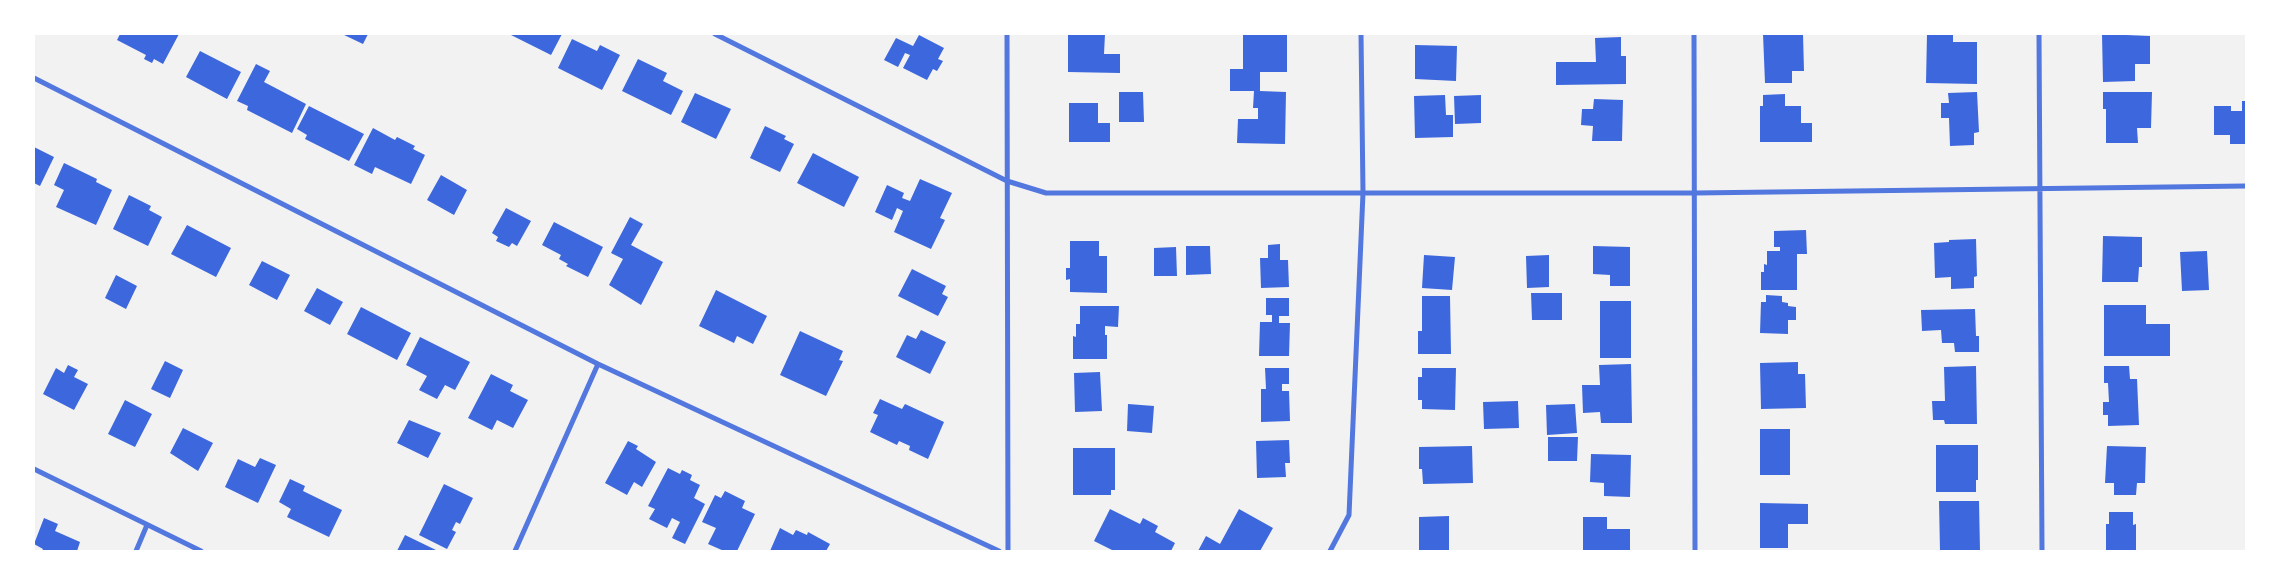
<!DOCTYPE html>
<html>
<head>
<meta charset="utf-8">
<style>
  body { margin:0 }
  #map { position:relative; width:2280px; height:585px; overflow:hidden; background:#f2f2f2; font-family:Figtree,sans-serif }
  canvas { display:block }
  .frame { position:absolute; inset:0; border:35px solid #fff; pointer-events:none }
</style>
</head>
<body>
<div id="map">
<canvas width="2280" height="585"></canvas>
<div class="frame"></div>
</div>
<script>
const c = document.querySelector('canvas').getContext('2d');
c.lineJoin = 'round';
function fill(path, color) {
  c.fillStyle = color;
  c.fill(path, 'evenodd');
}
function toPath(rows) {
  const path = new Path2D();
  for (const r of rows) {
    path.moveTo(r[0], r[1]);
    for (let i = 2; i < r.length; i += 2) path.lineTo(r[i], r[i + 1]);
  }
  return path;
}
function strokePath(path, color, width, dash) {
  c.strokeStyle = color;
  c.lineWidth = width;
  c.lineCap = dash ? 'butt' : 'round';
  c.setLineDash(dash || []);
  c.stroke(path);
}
fill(toPath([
  [120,34,179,34,163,64,154,59,152,63,144,59,146,55,117,40],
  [342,34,368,34,363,44],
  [509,34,562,34,551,55],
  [1068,34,1105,34,1104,54,1120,54,1120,73,1068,72],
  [1763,34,1803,34,1804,71,1792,71,1792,83,1765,83],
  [1927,34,1953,34,1953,42,1977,42,1977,84,1926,83],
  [2102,34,2150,36,2150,64,2135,64,2135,81,2103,82],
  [919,35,944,48,938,59,943,61,937,71,933,69,927,80,903,68,910,55,905,53,898,67,884,60,896,38,913,46],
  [1243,35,1287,35,1287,72,1260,72,1260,91,1286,92,1285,144,1237,143,1238,119,1258,119,1258,108,1253,108,1254,91,1230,91,1230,69,1243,69],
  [1621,37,1621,56,1626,56,1626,84,1556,85,1556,62,1596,62,1595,38],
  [572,39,597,51,600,45,620,55,602,90,558,68],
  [1415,45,1457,46,1456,81,1415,79],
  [200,51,241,72,227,99,186,77],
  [638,59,667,73,663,81,683,91,671,115,622,91],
  [256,64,270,71,264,82,306,104,292,133,247,110,248,106,237,101],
  [1119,92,1143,92,1144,122,1119,122],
  [1977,92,1979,132,1974,133,1974,145,1950,146,1949,118,1941,118,1941,103,1949,103,1948,93],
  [2103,92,2152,92,2151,128,2137,128,2138,143,2106,143,2106,109,2103,109],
  [695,93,731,109,716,139,681,122],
  [1785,94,1785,106,1801,106,1801,123,1812,123,1812,142,1760,142,1760,106,1763,106,1763,95],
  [1445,95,1446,115,1453,115,1453,137,1415,138,1414,96],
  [1481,95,1481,123,1455,124,1454,96],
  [1594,99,1623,100,1622,141,1592,141,1593,126,1581,125,1582,109,1593,109],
  [2242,101,2246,101,2246,144,2230,144,2230,135,2214,135,2214,106,2231,106,2231,111,2242,111],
  [1069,103,1098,103,1098,123,1110,123,1110,142,1069,142],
  [309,106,364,134,349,161,305,139,307,135,297,129],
  [765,126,786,136,784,139,794,144,780,172,750,158],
  [373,128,395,140,397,137,415,146,413,149,425,155,411,184,375,167,372,174,354,165],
  [34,147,54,157,40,186,34,183],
  [813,153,859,177,844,207,797,183],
  [64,163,97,179,96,182,112,190,96,225,56,207,64,190,54,185],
  [441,175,467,190,454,215,427,200],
  [920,179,952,193,940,218,945,220,931,249,894,232,903,211,897,208,892,220,875,212,887,185,904,193,902,198,910,201],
  [129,195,151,206,149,210,162,217,148,246,113,229],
  [506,208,531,221,517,246,512,243,509,247,496,241,498,237,492,233],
  [630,217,643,224,631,245,663,262,641,305,609,285,623,259,611,253],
  [554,222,603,247,588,277,566,266,568,264,559,259,561,255,542,245],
  [187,225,231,248,216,277,171,254],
  [1806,230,1807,254,1797,254,1797,290,1761,290,1761,272,1764,272,1764,264,1767,265,1767,251,1780,251,1780,247,1774,247,1774,231],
  [2103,236,2142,237,2142,267,2139,267,2138,282,2102,282],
  [1976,239,1977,276,1974,277,1974,288,1951,289,1951,277,1935,278,1934,243,1949,242,1949,240],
  [1070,241,1099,241,1099,256,1107,256,1107,293,1070,292,1070,279,1066,280,1066,268,1070,268],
  [1280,244,1280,260,1288,260,1289,287,1261,288,1260,258,1268,258,1268,245],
  [1186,246,1210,246,1211,274,1186,275],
  [1593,246,1630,247,1630,286,1610,286,1610,275,1593,274],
  [1176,247,1177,276,1154,276,1154,248],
  [2207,251,2209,290,2182,291,2180,252],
  [1424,255,1455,257,1452,290,1422,288],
  [1549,255,1549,287,1527,288,1526,256],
  [262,261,290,275,277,300,249,285],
  [912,269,946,286,942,294,948,297,938,316,898,296],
  [116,275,137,286,126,309,105,298],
  [317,288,343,302,330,325,304,311],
  [716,290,767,316,753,344,737,336,734,343,699,326],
  [1531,293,1562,293,1562,320,1532,320],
  [1766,295,1782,296,1782,302,1788,303,1788,306,1796,307,1796,320,1788,320,1788,334,1760,333,1761,302,1766,302],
  [1422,296,1450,296,1451,354,1418,354,1418,331,1422,331],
  [1266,298,1289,298,1289,316,1279,316,1279,323,1290,323,1289,356,1259,356,1260,322,1272,322,1272,315,1266,315],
  [1600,301,1631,301,1631,358,1600,358],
  [2104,305,2146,305,2146,324,2170,324,2170,356,2104,356],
  [1080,306,1119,306,1118,327,1105,326,1105,335,1107,335,1107,359,1073,359,1073,336,1076,337,1076,324,1080,324],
  [361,307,411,333,397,360,347,334],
  [1975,309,1976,336,1979,336,1979,352,1955,352,1954,343,1942,343,1941,330,1922,331,1921,310],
  [921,330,946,342,930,374,896,357,907,335,916,339],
  [800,331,843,351,839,360,843,361,826,396,780,375],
  [420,337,470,362,455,390,445,385,437,399,419,390,427,376,406,365],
  [165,361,183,370,170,398,151,389],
  [1798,362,1798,374,1805,374,1806,408,1761,409,1760,363],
  [1631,364,1632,423,1601,423,1600,412,1583,413,1582,385,1600,385,1599,365],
  [68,365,78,370,74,377,88,384,74,410,43,394,56,368,64,373],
  [1976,366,1977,424,1945,424,1944,420,1933,420,1932,401,1945,401,1944,367],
  [2104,366,2129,366,2130,379,2137,379,2139,425,2108,426,2108,415,2103,415,2103,402,2109,402,2108,383,2104,383],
  [1265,368,1289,368,1289,384,1282,384,1282,391,1289,391,1290,421,1261,422,1261,389,1266,389],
  [1422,368,1456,368,1455,410,1422,409,1422,400,1418,400,1418,377,1422,377],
  [1100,372,1102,411,1075,412,1074,373],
  [491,374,513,385,510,391,528,400,513,428,497,420,492,430,468,418],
  [880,399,902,409,905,404,944,422,928,459,909,450,910,446,899,441,897,445,870,432,878,415,873,413],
  [125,400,152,414,135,447,108,434],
  [1518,401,1519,428,1484,429,1483,402],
  [1128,404,1154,406,1152,433,1127,431],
  [1575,404,1577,433,1547,435,1546,405],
  [409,420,441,433,428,458,397,443],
  [183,428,213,443,198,471,170,453],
  [1760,429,1790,429,1790,475,1760,475],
  [1548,437,1578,437,1577,461,1548,461],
  [1289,440,1290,463,1285,463,1286,477,1257,478,1256,441],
  [628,441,638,446,636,449,656,462,642,487,634,482,627,495,605,483],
  [1936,445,1978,445,1978,480,1976,480,1976,492,1936,492],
  [1472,446,1473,483,1423,484,1422,469,1419,469,1419,447],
  [2107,446,2146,447,2145,483,2137,483,2136,495,2114,495,2114,483,2105,483],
  [1073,448,1115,448,1115,490,1111,490,1111,495,1073,495],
  [1591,454,1631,455,1630,497,1604,496,1604,483,1590,482],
  [260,458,276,465,258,503,225,487,238,459,255,467],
  [668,468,680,474,682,470,692,475,690,480,700,485,694,498,705,504,685,544,672,538,680,522,672,518,667,528,649,519,655,509,648,506],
  [290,479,305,486,303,491,342,510,329,537,287,517,291,509,279,502],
  [444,484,473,498,460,524,456,522,452,530,456,532,447,549,419,535],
  [725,491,745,501,742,508,755,514,737,551,724,551,708,544,716,528,702,522,715,495,721,498],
  [1939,501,1979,501,1980,551,1940,551],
  [1760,503,1808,504,1808,524,1788,524,1788,548,1760,548],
  [1110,509,1140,524,1143,518,1158,526,1155,532,1175,543,1171,551,1114,551,1094,541],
  [1239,509,1273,528,1260,551,1198,551,1206,536,1220,544],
  [2109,512,2133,512,2133,525,2136,524,2136,551,2106,551,2106,524,2109,524],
  [1449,516,1449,551,1419,551,1419,517],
  [1583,517,1607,517,1607,529,1630,529,1630,551,1583,551],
  [44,518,58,524,55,531,80,542,77,551,42,551,43,549,34,544],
  [780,528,793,535,796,530,807,535,808,532,830,544,826,551,770,551],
  [405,535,438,551,397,551]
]), '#3d67dc');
strokePath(toPath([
  [715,34,1007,181,1046,193,1695,193,2246,186],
  [1007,34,1008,551],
  [1694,34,1695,551],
  [2039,34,2042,551],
  [34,78,598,364,999,551],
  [34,469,201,551],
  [136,551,147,525],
  [515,551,598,364],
  [1330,551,1349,515,1363,193,1361,34]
]), '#5277de', 5);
</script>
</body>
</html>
